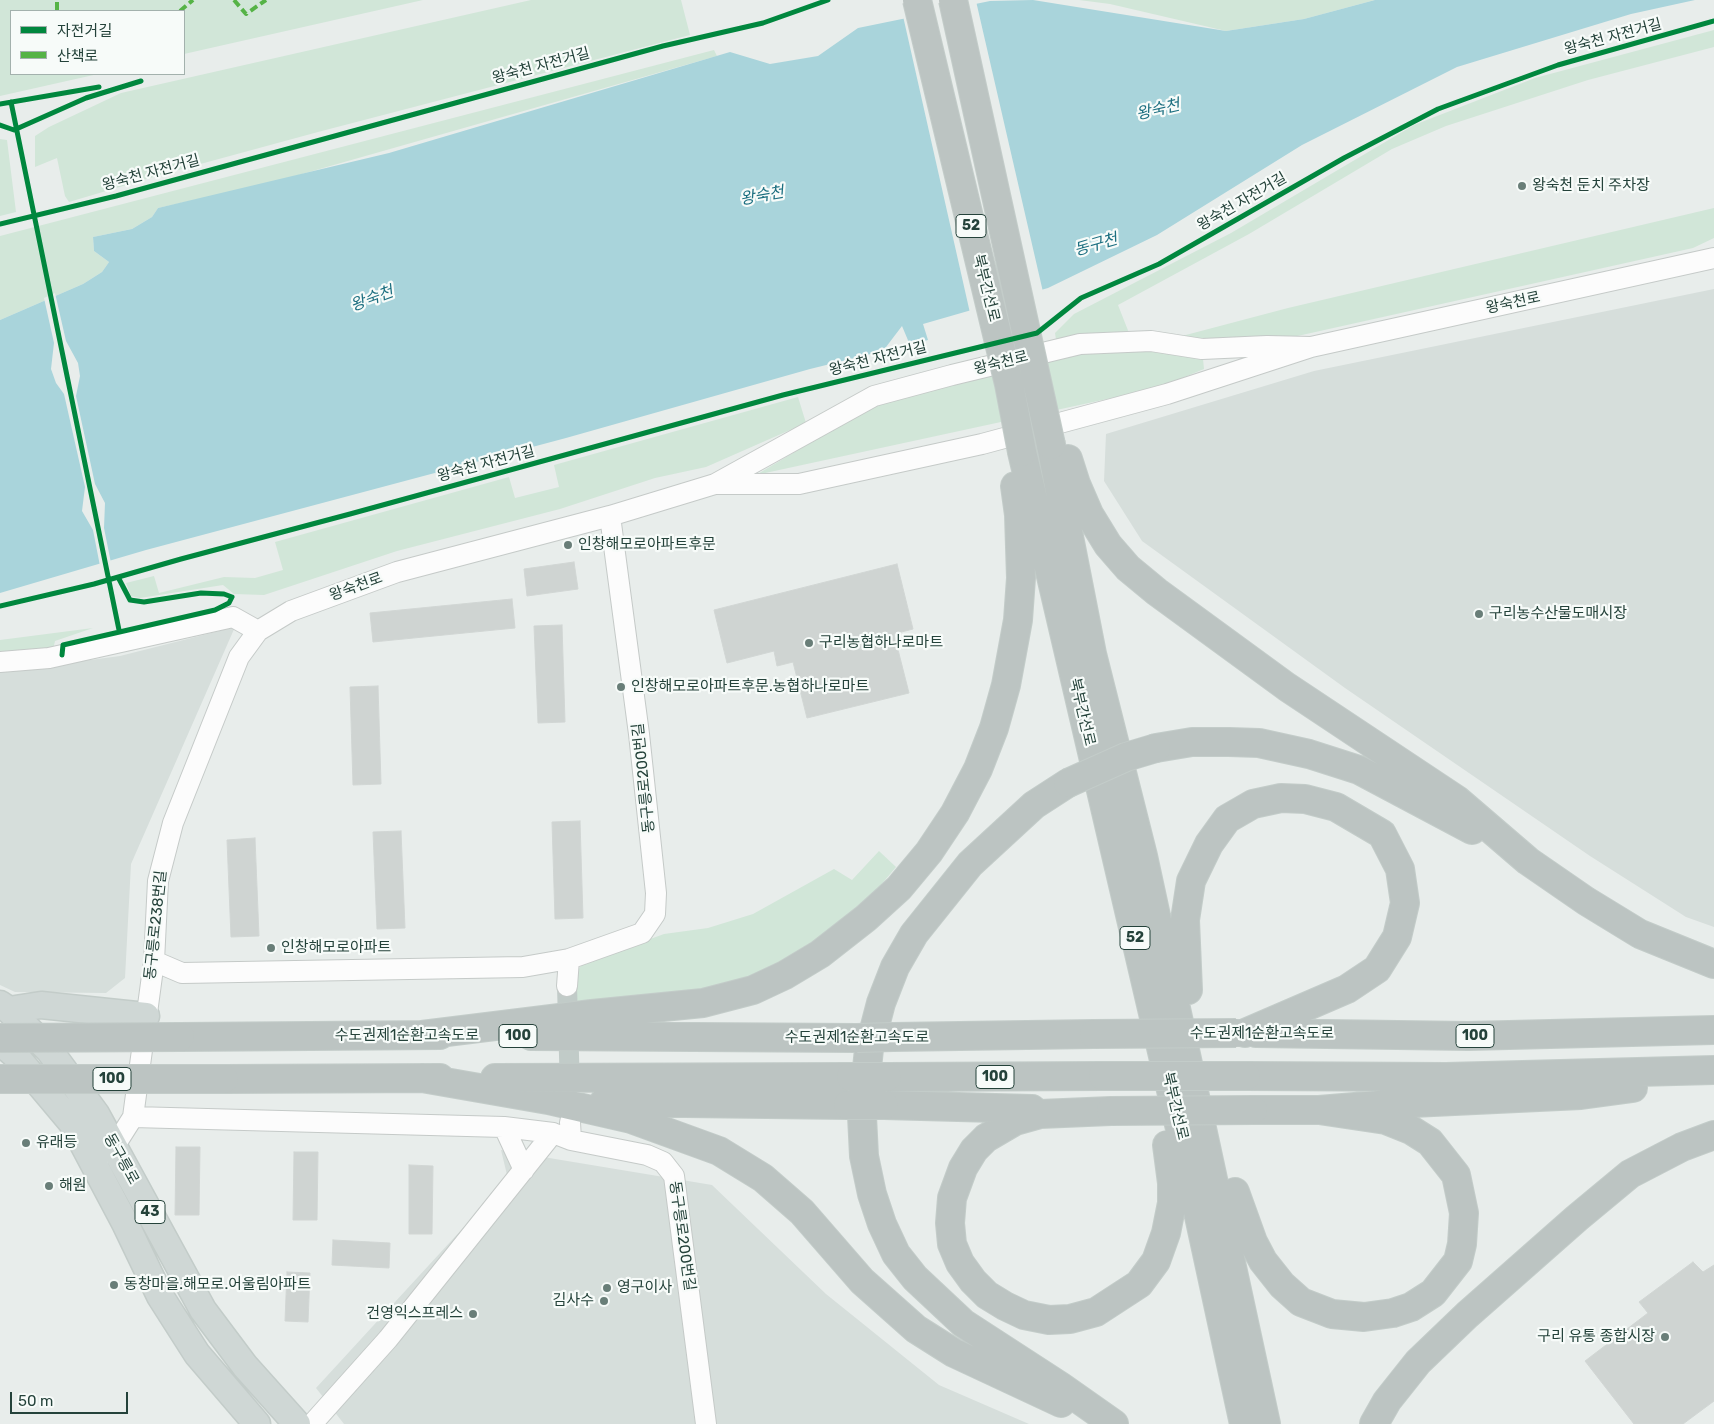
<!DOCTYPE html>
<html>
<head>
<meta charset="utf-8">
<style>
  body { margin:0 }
  #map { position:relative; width:1714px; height:1424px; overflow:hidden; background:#e8edeb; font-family:Rubik,"Noto Sans KR",sans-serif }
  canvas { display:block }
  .legend { position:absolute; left:10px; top:10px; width:175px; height:65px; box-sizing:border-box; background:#f7fbf9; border:1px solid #a3b1ad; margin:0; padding:6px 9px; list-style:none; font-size:15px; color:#24423a }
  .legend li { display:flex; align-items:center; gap:10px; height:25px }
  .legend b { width:25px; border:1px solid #a3b1ad }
  .scale { position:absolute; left:10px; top:1392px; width:118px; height:22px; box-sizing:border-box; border:2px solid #24423a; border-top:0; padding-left:6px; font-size:15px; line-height:18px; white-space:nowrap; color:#24423a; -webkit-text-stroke:4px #f7fbf9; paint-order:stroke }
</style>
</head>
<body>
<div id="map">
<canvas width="1714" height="1424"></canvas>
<ul class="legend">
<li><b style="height:6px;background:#00873e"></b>자전거길</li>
<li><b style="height:6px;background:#55b346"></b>산책로</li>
</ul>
<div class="scale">50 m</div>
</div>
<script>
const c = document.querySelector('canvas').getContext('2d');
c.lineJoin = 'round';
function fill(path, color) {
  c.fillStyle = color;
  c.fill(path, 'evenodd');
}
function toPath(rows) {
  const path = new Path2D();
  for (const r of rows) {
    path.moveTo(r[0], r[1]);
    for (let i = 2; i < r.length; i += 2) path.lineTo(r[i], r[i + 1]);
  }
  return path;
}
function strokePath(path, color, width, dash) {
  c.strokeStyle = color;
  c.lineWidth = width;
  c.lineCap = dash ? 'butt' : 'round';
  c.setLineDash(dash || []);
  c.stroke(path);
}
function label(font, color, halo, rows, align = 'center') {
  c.font = font + ' Rubik,"Noto Sans KR",sans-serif';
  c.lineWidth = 4.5;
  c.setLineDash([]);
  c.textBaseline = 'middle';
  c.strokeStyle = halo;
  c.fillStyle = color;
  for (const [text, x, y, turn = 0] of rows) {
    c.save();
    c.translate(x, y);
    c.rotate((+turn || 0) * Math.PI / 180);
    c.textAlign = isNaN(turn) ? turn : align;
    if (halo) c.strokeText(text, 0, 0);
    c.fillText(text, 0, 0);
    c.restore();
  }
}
fill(toPath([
  [1714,289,1714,927,1686,917,1590,856,1345,688,1142,541,1104,481,1106,434,1314,371],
  [235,627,131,864,125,978,106,993,15,992,0,985,0,672,120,656],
  [501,1150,712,1185,826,1294,939,1385,1029,1424,344,1424,316,1388,508,1179]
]), '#d6dedb');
fill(toPath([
  [0,0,423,0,184,54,184,11,11,11,11,74,98,74,0,96],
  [531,0,681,0,690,35,318,132,160,175,69,202,65,196,57,158,35,167,35,136,49,127,121,93],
  [1079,0,1375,0,1304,19,1226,31,1110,4],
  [1714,30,1714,47,1588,80,1446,126,1392,149,1249,234,1118,305,1129,333,1057,346,1055,333,1074,314,1231,233,1414,125,1535,78],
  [714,50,717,56,267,184,158,208,152,217,132,229,93,237,94,251,109,262,102,272,83,284,0,320,0,236],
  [0,139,7,140,16,212,0,216],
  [1714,208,1714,238,1693,248,1284,339,1194,340,1182,336,1288,308],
  [1158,348,1203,359,1204,369,1158,388,756,475,879,402,1099,349],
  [798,397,806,423,706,467,655,478,560,509,397,551,264,595,234,594,223,585,140,598,131,596,126,583,154,576,159,593,224,577,255,578,283,570,275,542,509,477,515,498,559,487,554,465],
  [93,628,55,641,53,650,0,655,0,640],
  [879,851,896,867,875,892,820,937,772,967,729,984,687,994,630,1000,577,1001,577,972,582,964,664,934,708,928,753,914,834,869,852,880]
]), '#d1e6d8');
fill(toPath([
  [1033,0,1226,31,1304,19,1375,0,1695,0,1631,14,1457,67,1302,145,1157,235,1048,288,923,324,928,340,910,345,902,326,883,351,810,369,566,438,146,550,0,593,0,320,83,284,102,272,109,262,94,251,93,237,132,229,152,217,158,208,389,153,730,52,770,64,818,56,858,28,990,1]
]), '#a9d4db');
fill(toPath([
  [976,1,1043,292,970,313,903,16],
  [55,293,66,341,78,363,80,376,76,396,95,484,105,503,104,528,111,563,100,566,93,530,82,511,85,487,64,394,56,383,51,369,54,343,44,298]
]), '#e8edeb');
strokePath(toPath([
  [921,336,924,352]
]), '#a9d4db', 4.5);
const building = toPath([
  [574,562,578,589,527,596,524,569,574,562],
  [897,564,913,629,894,634,909,693,807,718,793,662,777,666,774,651,727,663,714,610,897,564],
  [512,599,515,628,373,642,370,613,512,599],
  [562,625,565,722,538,723,534,626,562,625],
  [378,686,381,784,353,785,350,687,378,686],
  [580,821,583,918,555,919,552,822,580,821],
  [401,831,405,928,377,929,373,832,401,831],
  [255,838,259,936,231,937,227,840,255,838],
  [176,1147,200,1147,199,1215,175,1215,176,1147],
  [294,1152,318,1152,317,1220,293,1220,294,1152],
  [409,1165,433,1166,432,1234,409,1234,409,1165],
  [333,1240,390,1243,389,1268,332,1265,333,1240],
  [1693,1262,1703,1272,1714,1265,1714,1401,1683,1424,1634,1424,1585,1361,1648,1313,1639,1302,1693,1262],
  [287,1272,310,1273,308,1322,285,1321,287,1272]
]);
fill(building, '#cfd4d2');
strokePath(building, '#d1d6d4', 1);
strokePath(toPath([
  [567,986,570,1090]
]), '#c1cbc8', 20, [20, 10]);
const minor = toPath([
  [717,484,799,484,982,444,1167,394,1311,347,1714,258],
  [0,662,49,658,233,617,258,631],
  [154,961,182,973,523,967,569,959],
  [567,986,569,959,642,933,655,914,656,893,639,734,610,516],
  [133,1117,504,1127,553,1133,571,1140],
  [570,1122,571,1140,647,1155,663,1162,674,1176,706,1424],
  [504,1127,524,1170],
  [104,1154,114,1147,133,1117,154,961,158,881,173,823,239,657,258,631,291,611,397,572,610,516,715,484,874,396,952,375,1080,344,1151,341,1202,349,1267,346,1311,347],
  [312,1424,388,1339,553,1133]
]);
const major = toPath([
  [0,1004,9,1010,49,1050,96,1114,203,1310,245,1366,297,1424],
  [9,1010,41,1005,146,1016],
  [0,1042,14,1054,72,1123,125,1223,160,1296,197,1354,257,1424]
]);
const highway = toPath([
  [1051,445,1092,654,1143,856,1266,1424],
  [1022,452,1181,1133,1244,1424],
  [1068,459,1076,484,1089,514,1108,545,1128,568,1157,592,1287,687,1457,800,1528,861,1586,901,1640,934,1714,964],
  [1156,748,1192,742,1229,742,1259,743,1309,754,1359,770,1472,830],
  [1068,783,1034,805,970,864,914,934,895,967,881,1003,869,1049,862,1116,864,1156,872,1194,882,1224,896,1254,915,1278,963,1323,1060,1386,1114,1424],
  [1188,990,1185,920,1191,881,1209,844,1227,819,1253,804,1281,798,1305,799,1336,807,1382,834,1400,869,1405,903,1397,937,1377,969,1347,989,1245,1033],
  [1256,1033,1468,1036,1714,1030],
  [422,1035,592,1014,703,1003,753,990,785,975,820,954,866,918,899,888,929,852,955,813,978,769,994,728,1006,685,1018,620,1021,578,1019,515,1015,486],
  [531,1036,857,1038],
  [180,1037,440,1035],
  [893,1037,1094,1034],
  [1246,1076,1446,1077,1714,1070],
  [887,1077,1103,1076],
  [422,1078,548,1100,631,1119,719,1151,763,1178,802,1212,862,1281,916,1329,954,1353,1061,1403],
  [495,1078,851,1077],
  [224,1079,440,1078],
  [604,1102,848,1105],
  [884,1105,1032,1109],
  [1253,1110,1319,1110,1391,1104,1581,1095,1633,1088],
  [1111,1111,1040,1114,1015,1121,986,1138,974,1150,963,1168,952,1198,950,1223,952,1244,960,1263,973,1281,987,1295,1005,1306,1024,1315,1049,1320,1070,1319,1096,1312,1139,1284,1156,1261,1166,1233,1172,1203,1172,1183,1167,1145],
  [1235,1192,1253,1242,1263,1261,1282,1285,1301,1302,1332,1314,1364,1317,1393,1313,1411,1307,1433,1293,1458,1261,1462,1244,1464,1213,1456,1175,1430,1142,1411,1130,1386,1120,1319,1110],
  [1374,1424,1387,1401,1418,1362,1467,1315,1577,1218,1630,1174,1682,1147,1714,1135]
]);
strokePath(minor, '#c5cac8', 22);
strokePath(major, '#c3ccc9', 29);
strokePath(highway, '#c3ccc9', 30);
strokePath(minor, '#fcfcfc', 20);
strokePath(major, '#cfd7d5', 26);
strokePath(highway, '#bcc4c2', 28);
const highwayBridge = toPath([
  [917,0,1009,384,1022,452],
  [953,0,1051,445],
  [1068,783,1126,757,1156,748],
  [1094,1034,1236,1033],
  [0,1038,180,1037],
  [857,1038,893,1037],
  [1103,1076,1246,1076],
  [851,1077,887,1077],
  [0,1079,224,1079],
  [848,1105,884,1105],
  [1111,1111,1253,1110]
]);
strokePath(highwayBridge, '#c3ccc9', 30, []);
strokePath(highwayBridge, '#bcc4c2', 28);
strokePath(toPath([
  [234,0,246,14,266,0],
  [57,2,57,11],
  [180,11,193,0]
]), '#55b346', 4, [8, 4]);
strokePath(toPath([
  [11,102,119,630],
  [0,104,99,87],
  [0,125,14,130,86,98,141,81],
  [0,224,116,196,663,46,763,23,828,0],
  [0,606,94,584,181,559,350,514,783,395,1037,333,1081,298,1159,264,1344,158,1438,109,1558,65,1714,21],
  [62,655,63,645,215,610,229,603,232,597,224,594,201,593,144,602,130,600,118,577]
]), '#00873e', 5);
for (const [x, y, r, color] of [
  [1522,186,5,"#697e78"],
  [568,545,5,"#697e78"],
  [1479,614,5,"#697e78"],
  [809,643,5,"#697e78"],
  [621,687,5,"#697e78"],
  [271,948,5,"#697e78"],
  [26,1143,5,"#697e78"],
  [49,1186,5,"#697e78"],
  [114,1285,5,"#697e78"],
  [607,1288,5,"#697e78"],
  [604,1301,5,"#697e78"],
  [473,1314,5,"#697e78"],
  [1665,1337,5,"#697e78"]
]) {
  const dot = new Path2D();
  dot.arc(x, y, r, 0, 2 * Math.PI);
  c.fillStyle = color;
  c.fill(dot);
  strokePath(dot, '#f7fbf9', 2);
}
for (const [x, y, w] of [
  [971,226,30],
  [1135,938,30],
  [518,1036,38],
  [1475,1036,38],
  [995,1077,38],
  [112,1079,38],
  [150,1212,30]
]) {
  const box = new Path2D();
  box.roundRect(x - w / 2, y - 11.5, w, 23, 4);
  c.fillStyle = '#f7fbf9';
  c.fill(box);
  strokePath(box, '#24423a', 1);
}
label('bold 14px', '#24423a', null, [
  ["52",971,226],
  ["52",1135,938],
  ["100",518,1036],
  ["100",1475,1036],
  ["100",995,1077],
  ["100",112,1079],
  ["43",150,1212]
]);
label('15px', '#24423a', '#f7fbf9', [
  ["왕숙천 자전거길",1613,37,-15],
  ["왕숙천 자전거길",541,66,-15],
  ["왕숙천 자전거길",151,173,-15],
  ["왕숙천 자전거길",1242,202,-30],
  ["북부간선로",986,288,76],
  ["왕숙천로",1513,303,-12],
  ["왕숙천 자전거길",878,359,-14],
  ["왕숙천로",1001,363,-14],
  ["왕숙천 자전거길",486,464,-15],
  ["왕숙천로",356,587,-20],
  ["북부간선로",1082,712,77],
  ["동구릉로200번길",644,778,-96],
  ["동구릉로238번길",156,925,-84],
  ["수도권제1순환고속도로",1262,1034],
  ["수도권제1순환고속도로",407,1036],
  ["수도권제1순환고속도로",857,1038],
  ["북부간선로",1175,1106,77],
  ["동구릉로",121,1159,61],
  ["동구릉로200번길",682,1236,82]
]);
label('15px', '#24423a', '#f7fbf9', [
  ["왕숙천 둔치 주차장",1532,186],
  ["인창해모로아파트후문",578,545],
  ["구리농수산물도매시장",1489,614],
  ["구리농협하나로마트",819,643],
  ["인창해모로아파트후문.농협하나로마트",631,687],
  ["인창해모로아파트",281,948],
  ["유래등",36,1143],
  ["해원",59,1186],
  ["동창마을.해모로.어울림아파트",124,1285],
  ["영구이사",617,1288],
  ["김사수",594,1301,"right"],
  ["건영익스프레스",463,1314,"right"],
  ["구리 유통 종합시장",1655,1337,"right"]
], 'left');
label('italic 16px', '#1c6f80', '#f7fbf9', [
  ["왕숙천",1158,110,-13],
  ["왕숙천",762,196,-10],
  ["동구천",1096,245,-16],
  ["왕숙천",372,299,-20]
]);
</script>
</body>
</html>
